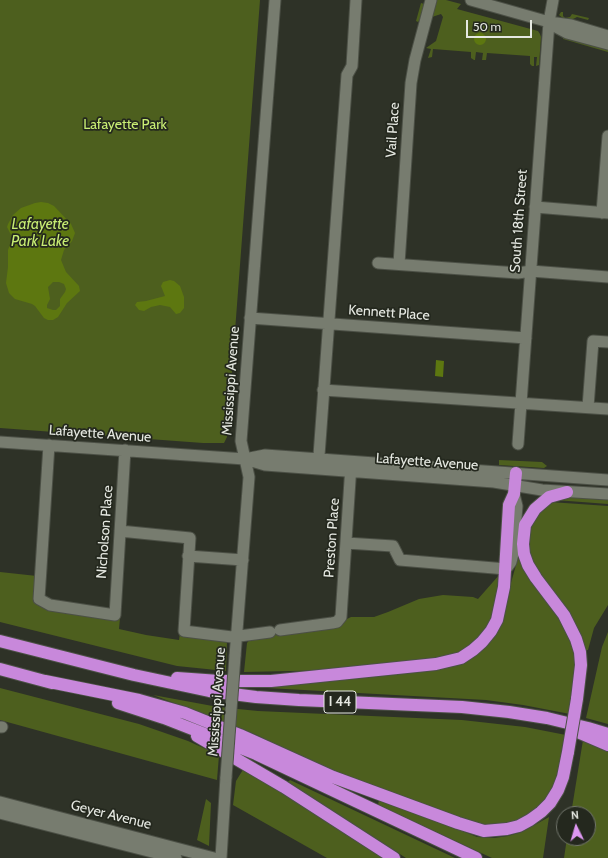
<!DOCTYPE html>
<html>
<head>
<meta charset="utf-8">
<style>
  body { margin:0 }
  #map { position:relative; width:608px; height:858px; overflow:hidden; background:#2e3227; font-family:Cabin,sans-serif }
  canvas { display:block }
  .north { position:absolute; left:556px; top:806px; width:40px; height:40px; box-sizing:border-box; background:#24281e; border:1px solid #71756c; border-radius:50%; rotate:355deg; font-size:11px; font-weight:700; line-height:16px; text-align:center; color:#e5e8e1 }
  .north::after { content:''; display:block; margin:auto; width:14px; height:18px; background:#de98f2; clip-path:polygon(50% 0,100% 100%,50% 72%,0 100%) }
  .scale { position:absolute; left:466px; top:20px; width:66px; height:18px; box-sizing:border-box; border:2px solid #e5e8e1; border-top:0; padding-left:5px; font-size:12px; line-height:14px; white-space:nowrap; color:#e5e8e1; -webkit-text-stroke:3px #24281e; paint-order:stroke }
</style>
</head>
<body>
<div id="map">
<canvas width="608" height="858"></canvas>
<div class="north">N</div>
<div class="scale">50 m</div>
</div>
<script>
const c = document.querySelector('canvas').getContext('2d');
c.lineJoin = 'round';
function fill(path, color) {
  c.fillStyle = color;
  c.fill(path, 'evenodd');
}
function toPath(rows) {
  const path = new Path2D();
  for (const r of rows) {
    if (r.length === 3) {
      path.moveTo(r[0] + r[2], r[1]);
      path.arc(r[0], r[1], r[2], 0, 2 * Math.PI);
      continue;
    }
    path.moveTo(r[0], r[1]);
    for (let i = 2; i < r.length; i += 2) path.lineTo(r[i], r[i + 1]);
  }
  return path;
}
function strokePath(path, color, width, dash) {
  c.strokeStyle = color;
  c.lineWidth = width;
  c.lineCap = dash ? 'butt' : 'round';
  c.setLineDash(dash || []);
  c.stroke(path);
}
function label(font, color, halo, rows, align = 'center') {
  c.font = font + ' Cabin,sans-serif';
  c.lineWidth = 3.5;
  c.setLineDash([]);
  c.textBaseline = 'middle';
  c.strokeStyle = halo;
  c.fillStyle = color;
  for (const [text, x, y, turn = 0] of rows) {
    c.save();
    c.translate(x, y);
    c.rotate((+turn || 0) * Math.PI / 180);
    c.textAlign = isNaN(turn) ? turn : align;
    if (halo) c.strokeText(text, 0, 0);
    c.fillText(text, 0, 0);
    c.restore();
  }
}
fill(toPath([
  [0,0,260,0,227,437,224,443,203,443,0,428],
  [437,0,446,0,461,4,457,9,538,31,540,34,541,37,539,65,536,66,537,57,534,57,534,66,532,66,530,64,530,56,487,53,486,60,482,60,483,53,476,52,475,60,474,60,471,58,471,52,433,49,432,57,428,58,431,49,426,48,436,41,443,17,441,14,432,17],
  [421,3,427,5,422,17,418,22,416,21],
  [561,12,563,12,563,16,565,18,570,17,572,14,589,18,588,20,577,17,571,20,565,20,559,15],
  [566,37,608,50,608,52,563,39,563,38],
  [499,460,542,462,547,466,544,468,499,465],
  [566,497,608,500,608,504,555,500],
  [550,502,608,506,608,605,594,628,588,650,584,651,560,604,530,559,527,540,533,519],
  [518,551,564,622,577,656,570,714,523,705,486,700,267,688,268,687,472,655,509,590,516,565],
  [0,572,37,576,36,599,53,607,120,618,119,629,146,635,179,640,180,633,227,641,226,671,177,666,0,622],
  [500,574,493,621,474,645,452,657,338,670,244,672,247,643,250,639,259,637,334,627,341,625,347,619,351,617,374,617,388,612,419,599,443,595,473,597,478,599],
  [608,632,608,724,586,718,602,647],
  [0,688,139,724,188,741,219,755,217,780,0,720],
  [153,695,218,707,258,711,462,720,525,727,566,735,558,775,551,793,542,805,519,820,493,826,479,824,361,783,280,748,259,736,240,728],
  [583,740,608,752,608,858,564,858,567,838,588,838,588,814,571,814],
  [244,768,340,830,382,858,327,858,233,805,236,781],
  [290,780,455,858,406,858,288,782],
  [206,799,211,803,209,846,197,840],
  [379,800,419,813,477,837,494,838,508,836,522,832,549,817,543,858,492,858,378,805]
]), '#4d5f1e');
fill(toPath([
  [480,39,6],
  [41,202,48,203,54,206,71,224,75,233,72,241,64,250,61,260,66,272,79,286,80,291,67,303,58,317,53,320,48,320,44,318,35,306,32,304,15,299,9,293,6,283,8,267,8,250,11,242,11,235,7,227,8,224,13,215,21,208,35,203],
  [53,282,59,282,64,284,66,289,65,292,60,299,60,306,56,310,53,310,47,308,47,305,50,299,48,287],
  [170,280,174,281,180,286,184,297,184,308,180,313,176,314,170,307,160,305,151,307,144,311,139,310,135,305,137,302,146,301,165,296,161,286,163,282],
  [436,360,444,361,443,377,435,376]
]), '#5d7710');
const minor = toPath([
  [471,0,549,22,571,25,608,36],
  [552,25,567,33,608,44],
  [535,207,608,213],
  [602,213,608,136],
  [378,263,518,273,531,271,608,277],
  [399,264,411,83,415,60,431,0],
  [250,318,526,338],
  [323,390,608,409],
  [588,407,593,341,608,342],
  [0,442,245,459,265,465,494,482,542,490,608,494],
  [518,444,549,22,553,0],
  [49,445,39,599,50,605,115,615,125,450],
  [245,459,265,455,608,480],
  [318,469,347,75,352,66,356,0],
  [120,531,190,538,184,631,232,637,270,632],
  [346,543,393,546,400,560,506,569,511,562,513,554,517,506,514,494],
  [188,556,243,560],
  [280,630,332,623,337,622,341,617,351,465],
  [235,656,249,477,241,441,275,0],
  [0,727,2,727],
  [0,802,214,858],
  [0,813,176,858],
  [221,858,226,777]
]);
const highway = toPath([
  [567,492,549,497,535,509,525,525,523,544,524,554,528,565,536,578,564,615,576,639,580,652,581,665,577,699],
  [0,641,134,675,209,691,256,697,299,700,462,707,509,712,547,718,588,728,608,734],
  [0,669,52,683],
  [177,678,219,681,271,681,436,664,461,658,473,650,482,642,491,631,497,620,504,587,509,505,514,494,516,473],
  [45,681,139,700,185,713,240,735,333,777,458,823,484,831,507,829,519,826,530,820,541,812,550,803,558,790,563,777,568,752],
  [118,703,164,718,256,754,476,858],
  [573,730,608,745],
  [197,736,284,787,394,858]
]);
strokePath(minor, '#4c5046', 13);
strokePath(highway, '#4c5046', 14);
strokePath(minor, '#777c6f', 11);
strokePath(highway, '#c888db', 12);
const minorBridge = toPath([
  [226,777,235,656]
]);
const highwayBridge = toPath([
  [568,752,577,699]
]);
strokePath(minorBridge, '#4c5046', 13, []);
strokePath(highwayBridge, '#4c5046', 14, []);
strokePath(minorBridge, '#777c6f', 11);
strokePath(highwayBridge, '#c888db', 12);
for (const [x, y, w] of [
  [340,702,32]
]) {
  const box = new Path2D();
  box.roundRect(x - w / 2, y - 11, w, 22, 3);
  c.fillStyle = '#24281e';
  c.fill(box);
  strokePath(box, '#e5e8e1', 1);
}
label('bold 13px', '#e5e8e1', null, [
  ["I 44",340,702]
]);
label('14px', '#c9ee74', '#24281e', [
  ["Lafayette Park",125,125]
]);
label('14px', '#e5e8e1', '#24281e', [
  ["Vail Place",393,130,-86],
  ["South 18th Street",519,221,-86],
  ["Kennett Place",389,313,4],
  ["Mississippi Avenue",231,381,-86],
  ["Lafayette Avenue",100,434,4],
  ["Lafayette Avenue",427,462,4],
  ["Nicholson Place",105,532,-86],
  ["Preston Place",332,538,-86],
  ["Mississippi Avenue",217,702,-86],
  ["Geyer Avenue",111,815,14]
]);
label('italic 15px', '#c8ed73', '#24281e', [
  ["Lafayette",40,225],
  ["Park Lake",40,242]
]);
</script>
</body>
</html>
